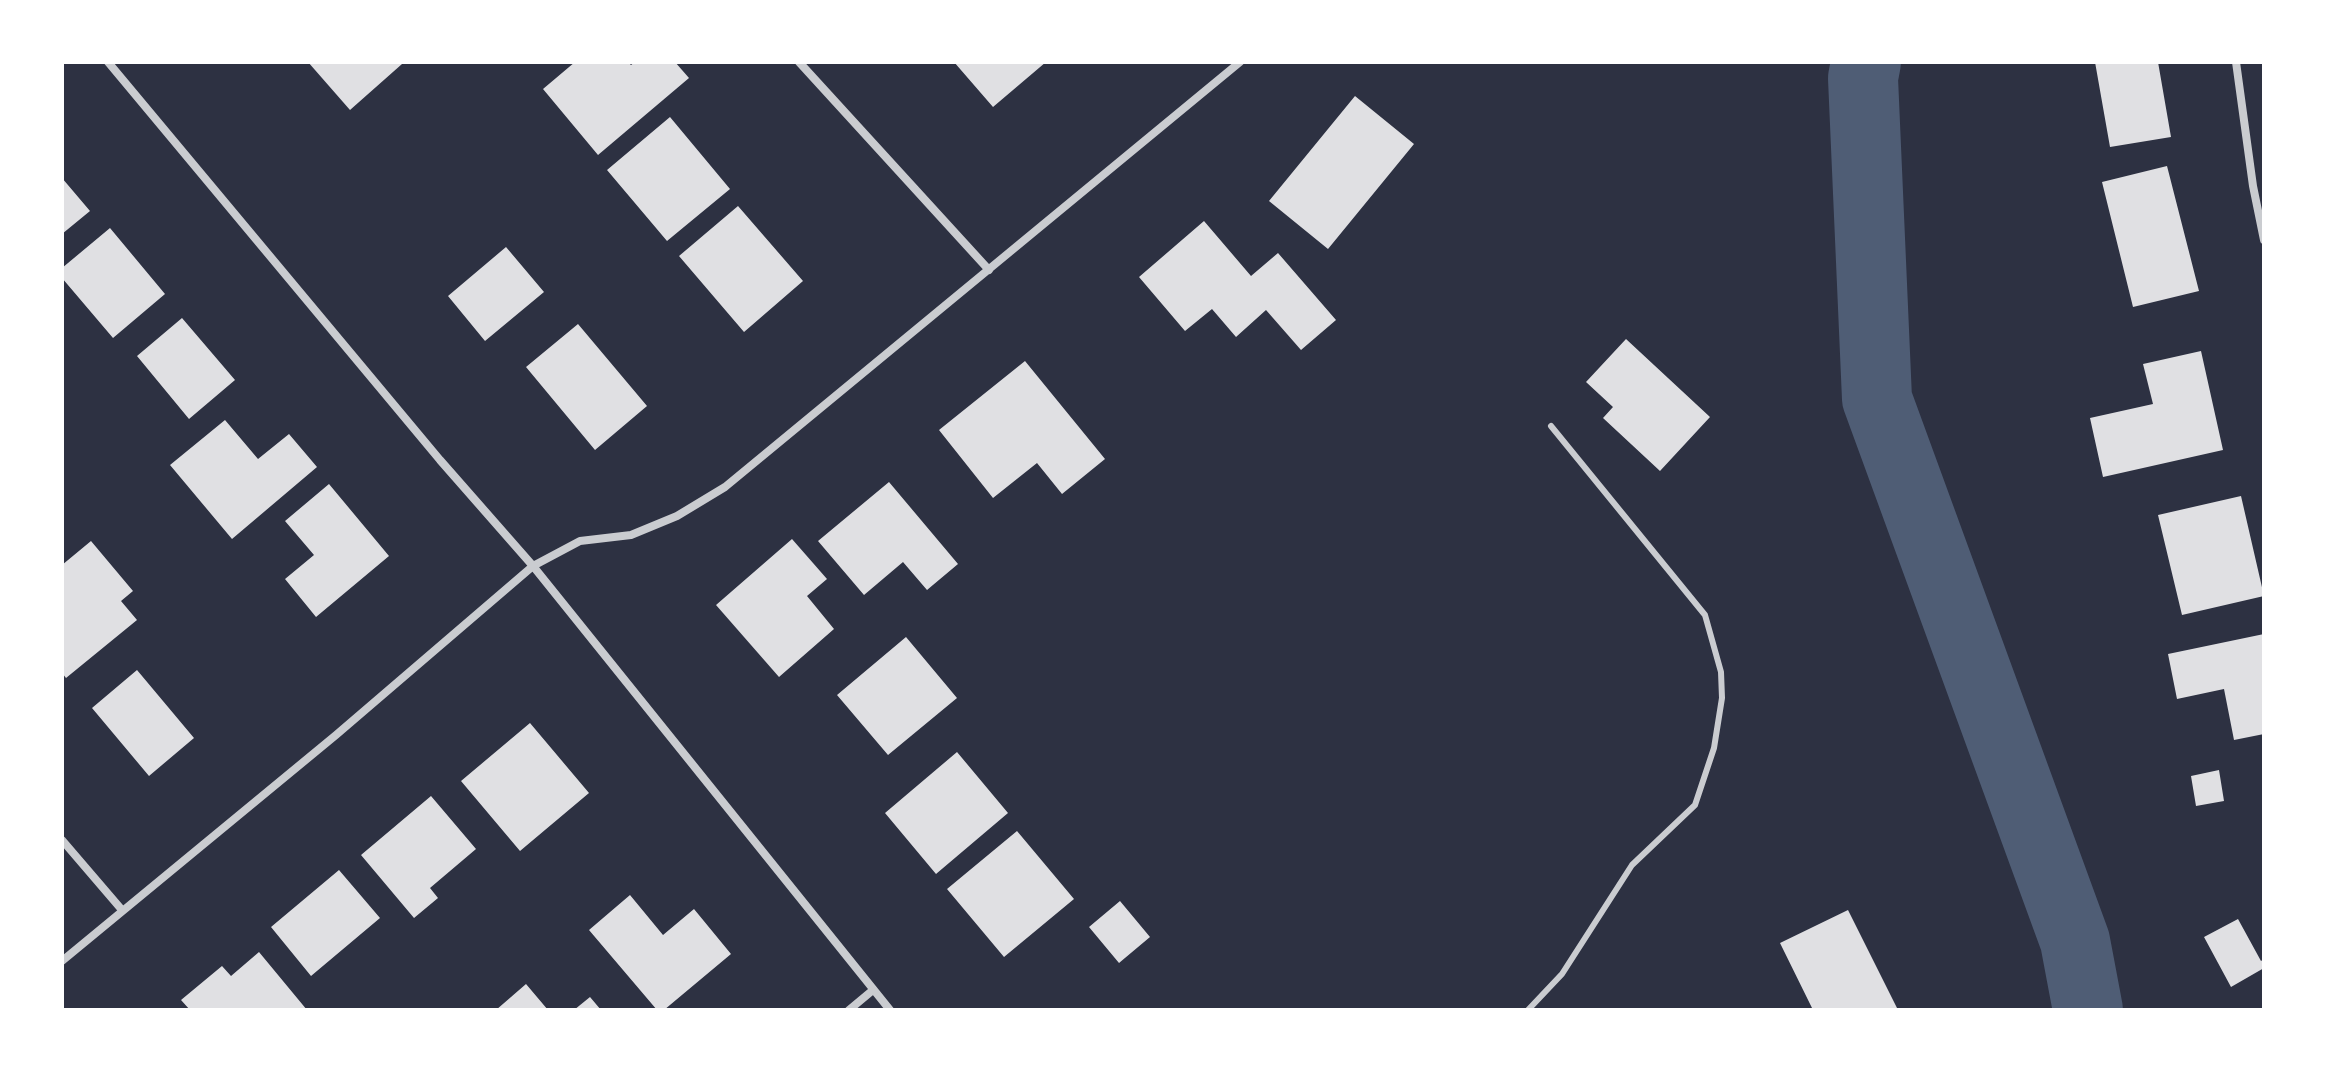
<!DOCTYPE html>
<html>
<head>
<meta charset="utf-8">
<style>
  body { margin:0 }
  #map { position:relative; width:2326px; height:1072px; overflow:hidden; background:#2d3142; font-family:"Source Serif 4",serif }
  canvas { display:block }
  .frame { position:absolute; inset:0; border:64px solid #fff; pointer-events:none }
</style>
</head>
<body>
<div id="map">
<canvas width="2326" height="1072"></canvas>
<div class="frame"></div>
</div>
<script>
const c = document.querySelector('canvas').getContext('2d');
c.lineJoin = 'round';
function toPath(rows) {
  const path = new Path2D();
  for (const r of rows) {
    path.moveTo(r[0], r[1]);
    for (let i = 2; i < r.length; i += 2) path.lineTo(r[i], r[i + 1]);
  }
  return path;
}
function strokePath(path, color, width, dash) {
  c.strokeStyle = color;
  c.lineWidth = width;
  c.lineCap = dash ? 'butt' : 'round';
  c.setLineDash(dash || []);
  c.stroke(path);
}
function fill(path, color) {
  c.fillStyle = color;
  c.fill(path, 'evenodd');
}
strokePath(toPath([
  [1866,62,1863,78,1877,399,2075,941,2088,1010]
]), '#4f5d75', 70);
fill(toPath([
  [308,62,400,62,402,64,350,110],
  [575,62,628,62,631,65,635,62,675,62,689,78,598,155,543,89],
  [954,62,1046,62,993,107],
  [2095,62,2158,62,2171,137,2110,147],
  [1355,96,1414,144,1328,249,1269,201],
  [670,117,730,189,667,241,607,170],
  [2167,166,2199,291,2133,307,2102,182],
  [62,178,90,211,62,234],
  [738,206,803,281,744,332,679,256],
  [1204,221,1251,276,1278,253,1336,320,1301,350,1266,310,1236,337,1212,309,1185,331,1139,277],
  [110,228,165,294,113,338,62,278,62,268],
  [506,247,544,292,485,341,448,296],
  [182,318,235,380,189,419,137,356],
  [578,324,647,406,595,450,526,367],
  [1626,339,1710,417,1660,471,1603,418,1613,407,1586,382],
  [2201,351,2223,450,2103,477,2090,418,2153,404,2143,364],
  [1025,361,1105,459,1062,494,1037,463,993,498,939,430],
  [225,420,258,459,289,434,317,467,232,539,170,465],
  [889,482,958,564,927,590,903,562,864,595,818,541],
  [329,484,389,556,316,617,285,579,314,555,285,521],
  [2241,496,2264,596,2182,615,2158,515],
  [792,539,827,579,807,596,834,629,779,677,716,605],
  [91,541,133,591,121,601,137,620,66,678,62,673,62,565],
  [2264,634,2264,734,2234,740,2224,689,2177,699,2168,654],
  [906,637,957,698,888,755,837,695],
  [137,670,194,738,149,776,92,708],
  [530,723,589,793,520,851,461,781],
  [957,752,1008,813,936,874,885,813],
  [2219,770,2224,801,2196,806,2191,776],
  [431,796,476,849,430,888,438,898,414,918,361,855],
  [1017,831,1074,899,1004,957,947,889],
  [339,870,380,918,311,976,271,927],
  [630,895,663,935,694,909,731,954,664,1010,657,1010,589,930],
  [1120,901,1150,937,1119,963,1089,927],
  [1848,910,1898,1010,1813,1010,1780,943],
  [2238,919,2261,961,2264,959,2264,968,2231,987,2204,937],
  [259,952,307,1010,190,1010,181,1000,222,966,231,976],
  [526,984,548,1010,496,1010],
  [590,997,601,1010,574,1010]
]), '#e0e0e3');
strokePath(toPath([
  [1528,1010,1562,974,1632,865,1695,805,1714,748,1722,698,1721,672,1705,615,1551,426]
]), '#caccd0', 6);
strokePath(toPath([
  [108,62,440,460,533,566,890,1010],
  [799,62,989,270],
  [2236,62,2253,186,2264,240],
  [62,840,122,910],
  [62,961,336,735,533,566,580,541,631,535,677,516,725,487,1240,62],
  [849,1010,873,990]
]), '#caccd0', 8);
</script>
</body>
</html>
